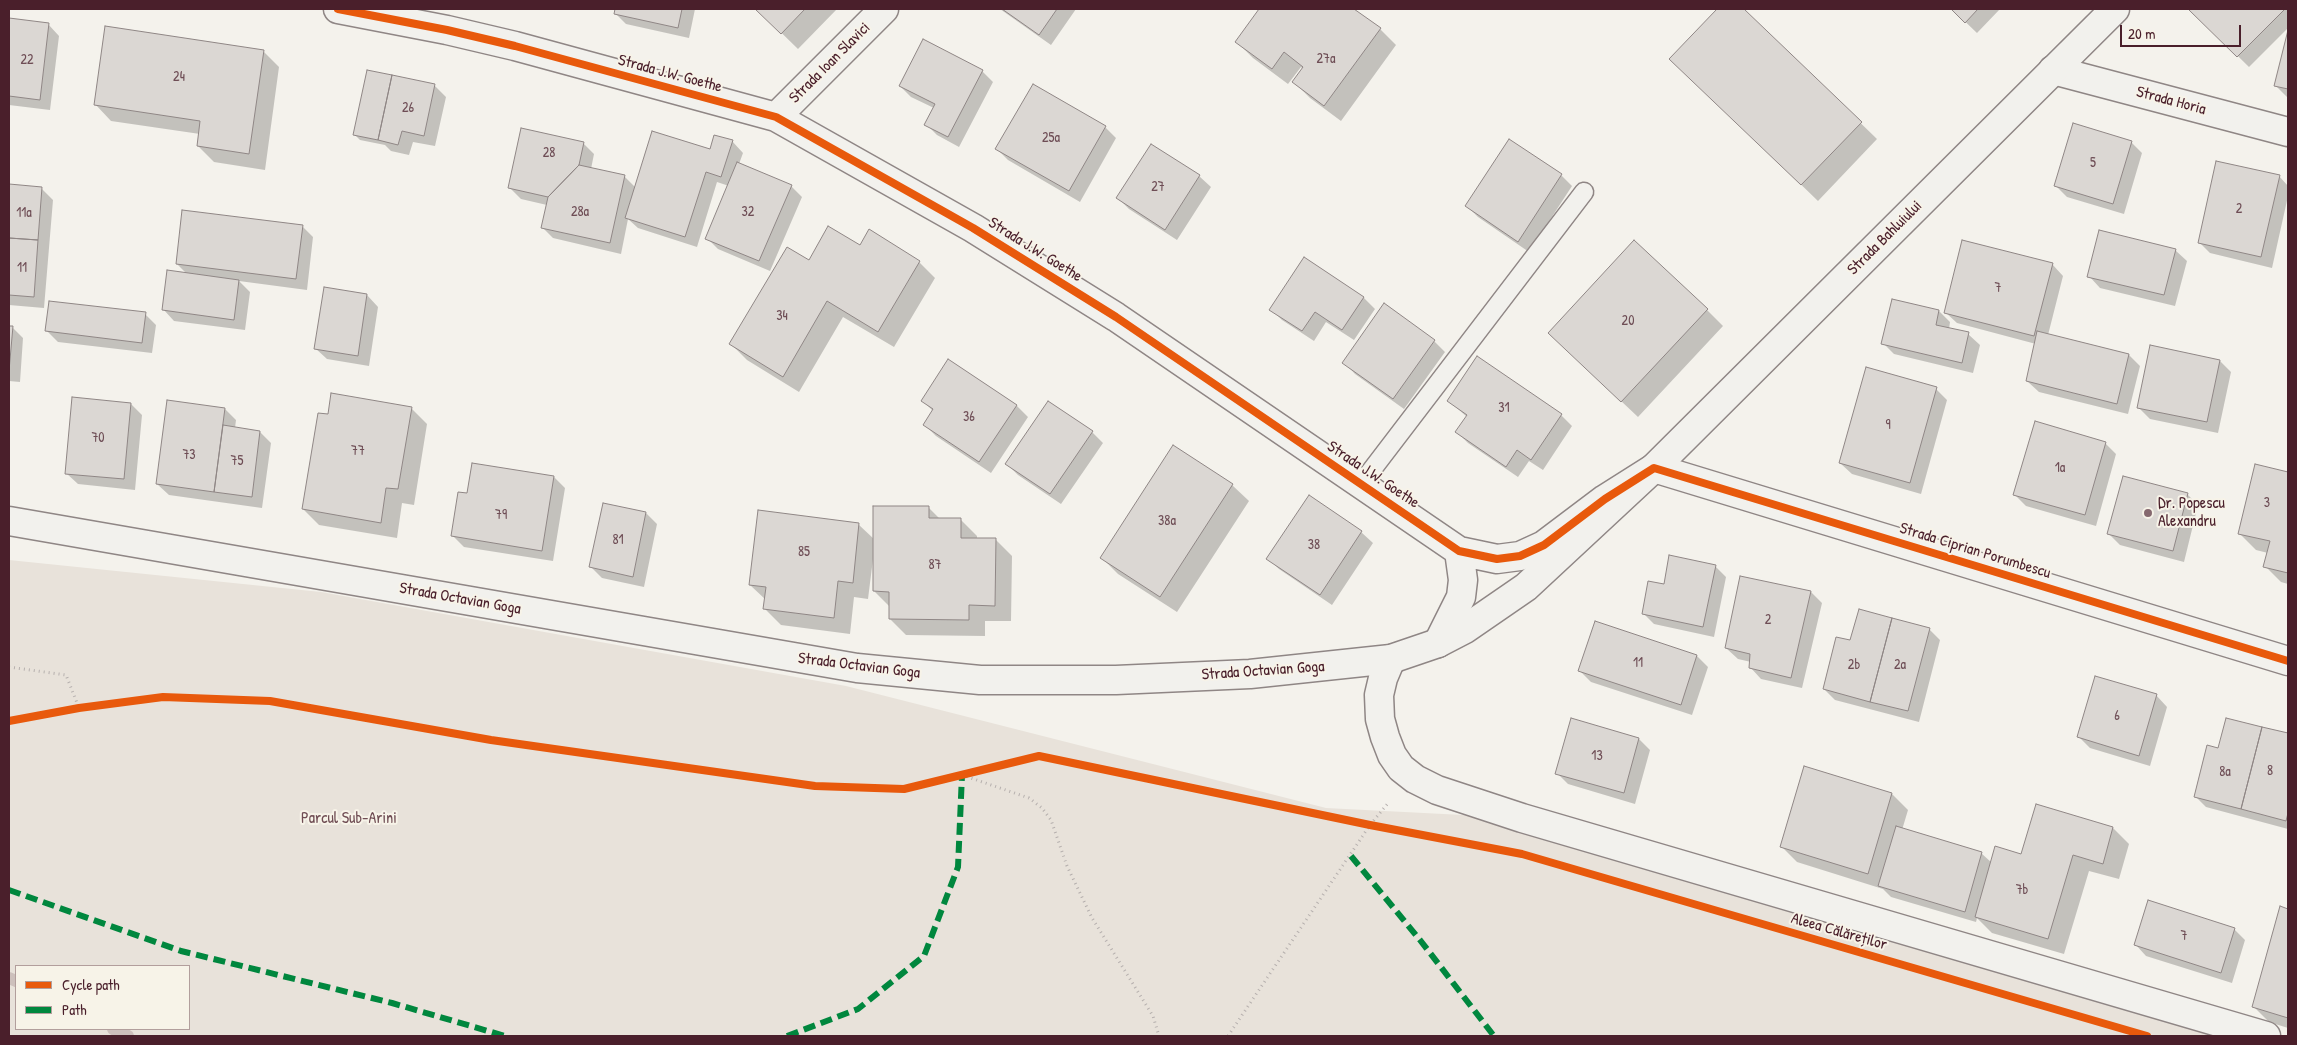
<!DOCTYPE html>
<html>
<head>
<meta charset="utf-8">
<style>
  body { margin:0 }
  #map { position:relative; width:2297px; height:1045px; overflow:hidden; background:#f4f2ec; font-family:"Patrick Hand",sans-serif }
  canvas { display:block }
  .frame { position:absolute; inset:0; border:10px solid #4a1f2b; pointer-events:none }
  .legend { position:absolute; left:15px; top:965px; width:175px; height:65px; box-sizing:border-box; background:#f7f3e8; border:1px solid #b29e9c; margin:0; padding:6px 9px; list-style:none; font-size:15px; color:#4a1f2b }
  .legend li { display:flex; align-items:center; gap:10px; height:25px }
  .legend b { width:25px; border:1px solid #b29e9c }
  .scale { position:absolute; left:2120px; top:25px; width:121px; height:22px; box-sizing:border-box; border:2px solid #4a1f2b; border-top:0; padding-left:6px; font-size:15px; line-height:18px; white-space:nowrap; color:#4a1f2b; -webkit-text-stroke:4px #f7f3e8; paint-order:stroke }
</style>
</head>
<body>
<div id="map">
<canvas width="2297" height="1045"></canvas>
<div class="frame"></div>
<ul class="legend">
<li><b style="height:6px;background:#e8590c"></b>Cycle path</li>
<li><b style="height:6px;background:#00873e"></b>Path</li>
</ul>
<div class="scale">20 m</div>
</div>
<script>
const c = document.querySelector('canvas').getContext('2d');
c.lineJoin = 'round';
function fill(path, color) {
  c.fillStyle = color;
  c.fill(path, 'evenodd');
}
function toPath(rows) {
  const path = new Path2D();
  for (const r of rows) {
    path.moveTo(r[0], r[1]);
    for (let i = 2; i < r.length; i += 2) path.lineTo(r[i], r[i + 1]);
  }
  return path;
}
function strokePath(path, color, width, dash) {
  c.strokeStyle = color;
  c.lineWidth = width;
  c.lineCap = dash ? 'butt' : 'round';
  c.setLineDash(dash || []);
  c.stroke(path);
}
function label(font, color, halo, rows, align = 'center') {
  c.font = font + ' "Patrick Hand",sans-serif';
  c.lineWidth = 4;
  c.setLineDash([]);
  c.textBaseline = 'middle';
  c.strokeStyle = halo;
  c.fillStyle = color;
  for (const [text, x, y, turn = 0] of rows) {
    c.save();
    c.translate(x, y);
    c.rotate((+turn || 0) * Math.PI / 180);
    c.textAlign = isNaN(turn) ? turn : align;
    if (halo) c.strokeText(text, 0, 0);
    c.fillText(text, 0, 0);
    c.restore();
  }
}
fill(toPath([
  [9,560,321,592,846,686,1326,808,1522,818,2266,1036,9,1036],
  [16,966,189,966,189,1029,16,1029]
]), '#e8e2da');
fill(toPath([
  [616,9,695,9,689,38,626,24,615,13],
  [757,9,837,9,798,49],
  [1000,9,1076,9,1051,45],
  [1261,9,1352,9,1380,29,1396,45,1341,121,1310,98,1294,82,1303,69,1301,67,1288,84,1253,58,1237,42],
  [1719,9,1743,9,1877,139,1818,201,1671,59],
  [1952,9,2000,9,1977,33],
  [2190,9,2288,9,2288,28,2249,67],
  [9,20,48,24,59,36,50,110,9,105],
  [2288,35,2288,98,2276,86],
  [263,51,279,67,265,170,214,162,198,146,200,134,111,121,95,104],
  [982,71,993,82,959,147,937,135,926,124,934,108,911,97,900,86],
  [434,85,446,97,435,146,413,142,409,155,391,151,385,145,360,140,355,135],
  [1105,127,1116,138,1080,202,1008,160,997,149],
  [732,141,743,153,739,164,791,186,802,197,770,271,718,249,707,238,729,186,717,182,697,247,638,228,628,219,621,254,553,238,542,227,547,205,521,199,510,188,583,143,594,154,591,169,624,176,636,188],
  [2131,142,2142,153,2124,214,2067,197,2056,186],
  [1152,146,1199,176,1211,187,1177,240,1129,209,1118,198],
  [1561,175,1572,186,1529,252,1478,217,1467,206],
  [2279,176,2288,186,2288,196,2272,268,2210,253,2199,242],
  [9,186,42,189,53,200,44,308,9,305],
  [302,226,313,237,307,290,239,281,250,292,245,330,174,321,163,309,187,274,177,264],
  [860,247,919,262,935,278,894,347,843,317,799,392,747,360,731,344,809,261],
  [2175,250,2187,261,2175,306,2100,288,2089,276],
  [1304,259,1364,298,1375,309,1354,340,1326,322,1314,341,1282,320,1271,309],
  [2052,264,2063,276,2048,335,2129,355,2140,366,2128,414,2039,392,2027,381,2036,344,1957,323,1945,312],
  [367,295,378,307,369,366,327,359,315,348],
  [1707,310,1723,326,1638,417,1566,349],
  [1939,311,1950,322,1949,329,1968,334,1980,345,1973,373,1894,354,1883,343],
  [145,314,156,325,152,353,58,342,46,330],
  [9,327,12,327,23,338,20,382,9,381],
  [1434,341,1445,352,1404,409,1355,374,1344,362],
  [2220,361,2231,372,2218,433,2150,419,2138,407],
  [1936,389,1947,400,1921,494,1852,474,1840,463],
  [73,399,131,404,142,415,135,490,78,484,66,473],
  [922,400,1017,406,1028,417,991,473,936,436,925,425,933,411],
  [1449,401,1561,415,1572,426,1543,470,1529,461,1518,477,1468,443,1457,432,1467,417],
  [411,408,427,424,414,505,402,503,397,538,319,525,303,509,329,416],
  [225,409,236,420,235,428,260,432,271,443,262,508,169,495,157,484],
  [1092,432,1103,443,1061,504,1018,475,1007,464],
  [2105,443,2116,454,2096,526,2026,506,2015,495],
  [1174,447,1232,485,1249,501,1177,612,1118,574,1102,558],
  [2256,465,2288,473,2288,584,2281,582,2265,566,2268,553,2256,550,2240,534],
  [554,477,565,488,553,561,464,547,453,536],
  [2187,494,2198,505,2184,562,2120,545,2109,534],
  [1309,497,1361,532,1373,543,1332,605,1279,569,1268,558],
  [928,507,940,519,960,519,977,536,977,539,996,540,1012,556,1011,621,985,621,985,636,906,635,890,619,890,607,874,591,874,559,873,559,868,599,854,597,850,634,781,625,765,609,766,600,750,585,858,524,875,540],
  [646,513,657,524,644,587,602,578,591,567],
  [1715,566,1726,577,1714,637,1654,624,1643,613,1665,586],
  [1811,592,1822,603,1802,688,1761,679,1750,667,1751,662,1738,659,1726,648],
  [1929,629,1940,640,1919,722,1835,700,1824,689,1851,642],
  [1697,656,1708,667,1692,715,1591,682,1580,671],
  [2156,695,2167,707,2150,766,2090,748,2079,737],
  [2226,719,2288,735,2288,829,2206,807,2195,796,2219,749],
  [1639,739,1650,750,1635,804,1568,784,1557,773],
  [1805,768,1892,794,1908,810,1902,830,1981,853,1992,863,2113,828,2129,844,2119,879,2089,871,2064,954,1992,933,1977,918,1976,922,1891,897,1883,889,1797,862,1781,846],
  [2281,908,2288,910,2288,1028,2269,1022,2253,1006],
  [2234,929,2245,940,2232,983,2146,956,2135,944]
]), '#0003');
strokePath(toPath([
  [9,978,16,981],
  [113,1029,128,1036]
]), '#cdc0bc', 12);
const building = toPath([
  [615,9,682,9,678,28,614,14,615,9],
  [755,9,805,9,781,34,755,9],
  [1002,9,1057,9,1039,35,1002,9],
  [1259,9,1354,9,1381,28,1324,106,1292,82,1303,67,1284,52,1272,69,1235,42,1259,9],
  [1717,9,1744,9,1862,122,1801,185,1669,59,1717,9],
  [1951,9,1978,9,1965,23,1951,9],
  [2188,9,2285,9,2237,57,2188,9],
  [9,18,49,23,40,100,9,96,9,18],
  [105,26,264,50,249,154,197,146,200,121,94,105,105,26],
  [2288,30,2288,89,2274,86,2288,30],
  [923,39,983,70,948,137,924,125,935,104,899,86,923,39],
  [367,70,392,75,378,140,353,135,367,70],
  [392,75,435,84,424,136,402,131,398,145,378,140,392,75],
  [1033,84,1106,126,1069,191,995,149,1033,84],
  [2073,123,2132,141,2113,204,2054,186,2073,123],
  [521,128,584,142,579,165,548,197,508,188,521,128],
  [652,131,710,149,714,135,733,140,721,177,706,172,685,237,625,218,652,131],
  [1509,139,1562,174,1518,242,1465,206,1509,139],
  [1151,144,1200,175,1165,230,1116,198,1151,144],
  [2216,161,2280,175,2261,257,2198,243,2216,161],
  [737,162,792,185,759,261,705,239,737,162],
  [579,165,625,175,610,243,541,228,548,197,579,165],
  [9,184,42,187,38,240,9,238,9,184],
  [182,210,303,225,296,279,176,264,182,210],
  [828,226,860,245,869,229,920,261,878,332,827,301,783,377,729,344,787,247,809,260,828,226],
  [2099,230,2176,249,2164,295,2087,277,2099,230],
  [9,238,38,240,34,297,9,295,9,238],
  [1634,240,1708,309,1621,402,1548,333,1634,240],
  [1962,240,2053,263,2034,336,1944,313,1962,240],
  [1304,257,1364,297,1342,330,1315,312,1302,331,1269,310,1304,257],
  [167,270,239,280,234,320,162,310,167,270],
  [324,287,367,294,358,356,314,349,324,287],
  [1892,299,1939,310,1936,325,1969,332,1962,363,1881,344,1892,299],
  [49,301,146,312,142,343,45,331,49,301],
  [1384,303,1435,340,1393,399,1342,363,1384,303],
  [9,326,13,326,9,371,9,326],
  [2037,331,2129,354,2117,404,2026,381,2037,331],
  [2150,345,2220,360,2207,422,2137,408,2150,345],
  [1477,356,1562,414,1531,460,1517,450,1506,467,1455,432,1467,415,1447,401,1477,356],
  [948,359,1017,405,979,462,923,425,933,409,921,401,948,359],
  [1866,367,1937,387,1910,483,1839,463,1866,367],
  [331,393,412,407,398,489,386,488,381,523,302,509,318,413,328,414,331,393],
  [72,397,131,403,124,479,65,474,72,397],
  [167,400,225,408,214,492,156,484,167,400],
  [1048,401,1093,431,1050,494,1005,464,1048,401],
  [2035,421,2106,442,2085,515,2013,495,2035,421],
  [223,425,260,431,252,497,214,492,223,425],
  [1173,445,1233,484,1160,597,1100,558,1173,445],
  [472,463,554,476,542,551,451,536,458,492,467,493,472,463],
  [2255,464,2288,472,2288,573,2263,567,2270,541,2238,534,2255,464],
  [2123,476,2188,493,2173,551,2107,534,2123,476],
  [1309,495,1362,531,1320,595,1266,559,1309,495],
  [603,503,646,512,633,577,589,567,603,503],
  [873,506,929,506,929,518,961,518,961,538,996,538,995,606,969,605,969,620,889,619,889,592,873,591,873,506],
  [758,510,859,523,853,583,838,581,834,618,763,609,766,587,749,585,758,510],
  [1669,555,1716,565,1703,627,1642,614,1648,581,1664,584,1669,555],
  [1740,576,1811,591,1791,678,1749,668,1750,654,1725,648,1740,576],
  [1859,609,1892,618,1870,702,1823,689,1836,637,1850,640,1859,609],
  [1892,618,1930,628,1908,711,1870,702,1892,618],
  [1595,621,1697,655,1681,705,1578,671,1595,621],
  [2095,676,2157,694,2139,756,2077,737,2095,676],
  [1571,718,1639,738,1624,793,1555,774,1571,718],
  [2226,718,2262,727,2241,809,2194,797,2207,745,2218,748,2226,718],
  [2262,727,2288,733,2288,813,2286,821,2241,809,2262,727],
  [1804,766,1892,793,1868,874,1780,847,1804,766],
  [2036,804,2113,827,2103,864,2073,855,2048,939,1975,917,1995,846,2021,854,2036,804],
  [1896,826,1982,852,1965,912,1878,886,1896,826],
  [2148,900,2235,928,2221,973,2134,945,2148,900],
  [2280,906,2288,909,2288,1018,2252,1007,2280,906]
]);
fill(building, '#dbd7d3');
strokePath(building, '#8f8685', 1);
const service = toPath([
  [1361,484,1584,192]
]);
const minor = toPath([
  [338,9,447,30,515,46,776,117,973,228,1116,317,1459,551,1497,559,1520,556,1544,545,1605,499,1654,468,2288,661],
  [2053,70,2288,132],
  [776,117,884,9],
  [1438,643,1461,597,1463,580,1459,551],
  [1391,659,1383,678,1379,695,1380,719,1385,737,1392,755,1401,768,1415,779,1437,790,1522,818,2266,1036]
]);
const secondary = toPath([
  [9,521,857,668,980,680,1116,680,1250,674,1391,659,1438,643,1465,629,1526,587,1654,468,2115,9]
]);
strokePath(service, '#8f8685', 21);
strokePath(minor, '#8f8685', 31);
strokePath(secondary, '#8f8685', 31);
strokePath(toPath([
  [9,667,66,675,79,708],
  [962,775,1029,798,1042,808,1051,820,1067,866,1092,918,1153,1016,1159,1036],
  [1228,1036,1370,825,1389,802]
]), '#b6b0ae', 3, [1, 4]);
strokePath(service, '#f2f1ed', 18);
strokePath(minor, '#f2f1ed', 28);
strokePath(secondary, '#f2f1ed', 28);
strokePath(toPath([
  [1351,856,1420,940,1494,1036],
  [9,890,181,951,392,1003,505,1036],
  [787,1036,858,1009,924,956,958,867,962,775]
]), '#00873e', 6, [12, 6]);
strokePath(toPath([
  [338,9,447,30,515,46,776,117,973,228,1116,317,1459,551,1497,559,1520,556,1544,545,1605,499,1654,468,2288,661],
  [9,721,79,708,163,697,270,701,491,740,815,786,904,789,1039,756,1370,825,1522,854,2147,1036]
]), '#e8590c', 8);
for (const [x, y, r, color] of [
  [2148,513,5,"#86696f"]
]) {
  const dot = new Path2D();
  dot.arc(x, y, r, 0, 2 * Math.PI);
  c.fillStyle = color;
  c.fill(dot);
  strokePath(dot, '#f7f3e8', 2);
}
label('14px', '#6e4d55', null, [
  ["27a",1326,59],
  ["22",27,60],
  ["24",179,77],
  ["26",408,108],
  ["25a",1051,138],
  ["28",549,153],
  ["5",2093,163],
  ["27",1158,187],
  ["2",2239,209],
  ["28a",580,212],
  ["32",748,212],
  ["11a",24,213],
  ["11",22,268],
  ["7",1998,288],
  ["34",782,316],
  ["20",1628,321],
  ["31",1504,408],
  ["36",969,417],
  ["9",1888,425],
  ["70",98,438],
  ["77",358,451],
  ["73",189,455],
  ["75",237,461],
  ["1a",2060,468],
  ["3",2267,503],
  ["79",501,515],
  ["38a",1167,521],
  ["81",618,540],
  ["38",1314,545],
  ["85",804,552],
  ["87",935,565],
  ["2",1768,620],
  ["11",1638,663],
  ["2b",1854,665],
  ["2a",1900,665],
  ["6",2117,716],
  ["13",1597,756],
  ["8",2270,771],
  ["8a",2225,772],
  ["7b",2022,890],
  ["7",2184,936]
]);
label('16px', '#4a1f2b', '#f7f3e8', [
  ["Strada Ioan Slavici",830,63,-45],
  ["Strada J.W. Goethe",670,74,15],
  ["Strada Horia",2171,101,15],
  ["Strada Bahluiului",1885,238,-45],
  ["Strada J.W. Goethe",1035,250,32],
  ["Strada J.W. Goethe",1373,475,34],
  ["Strada Ciprian Porumbescu",1975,551,17],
  ["Strada Octavian Goga",460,599,10],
  ["Strada Octavian Goga",859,666,7],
  ["Strada Octavian Goga",1263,671,-4],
  ["Aleea Călăreților",1839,932,16]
]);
label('16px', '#4a1f2b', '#f7f3e8', [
  ["Dr. Popescu",2158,504],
  ["Alexandru",2158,522]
], 'left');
label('16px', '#6f4c53', '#f7f3e8', [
  ["Parcul Sub-Arini",349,819]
]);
</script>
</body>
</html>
